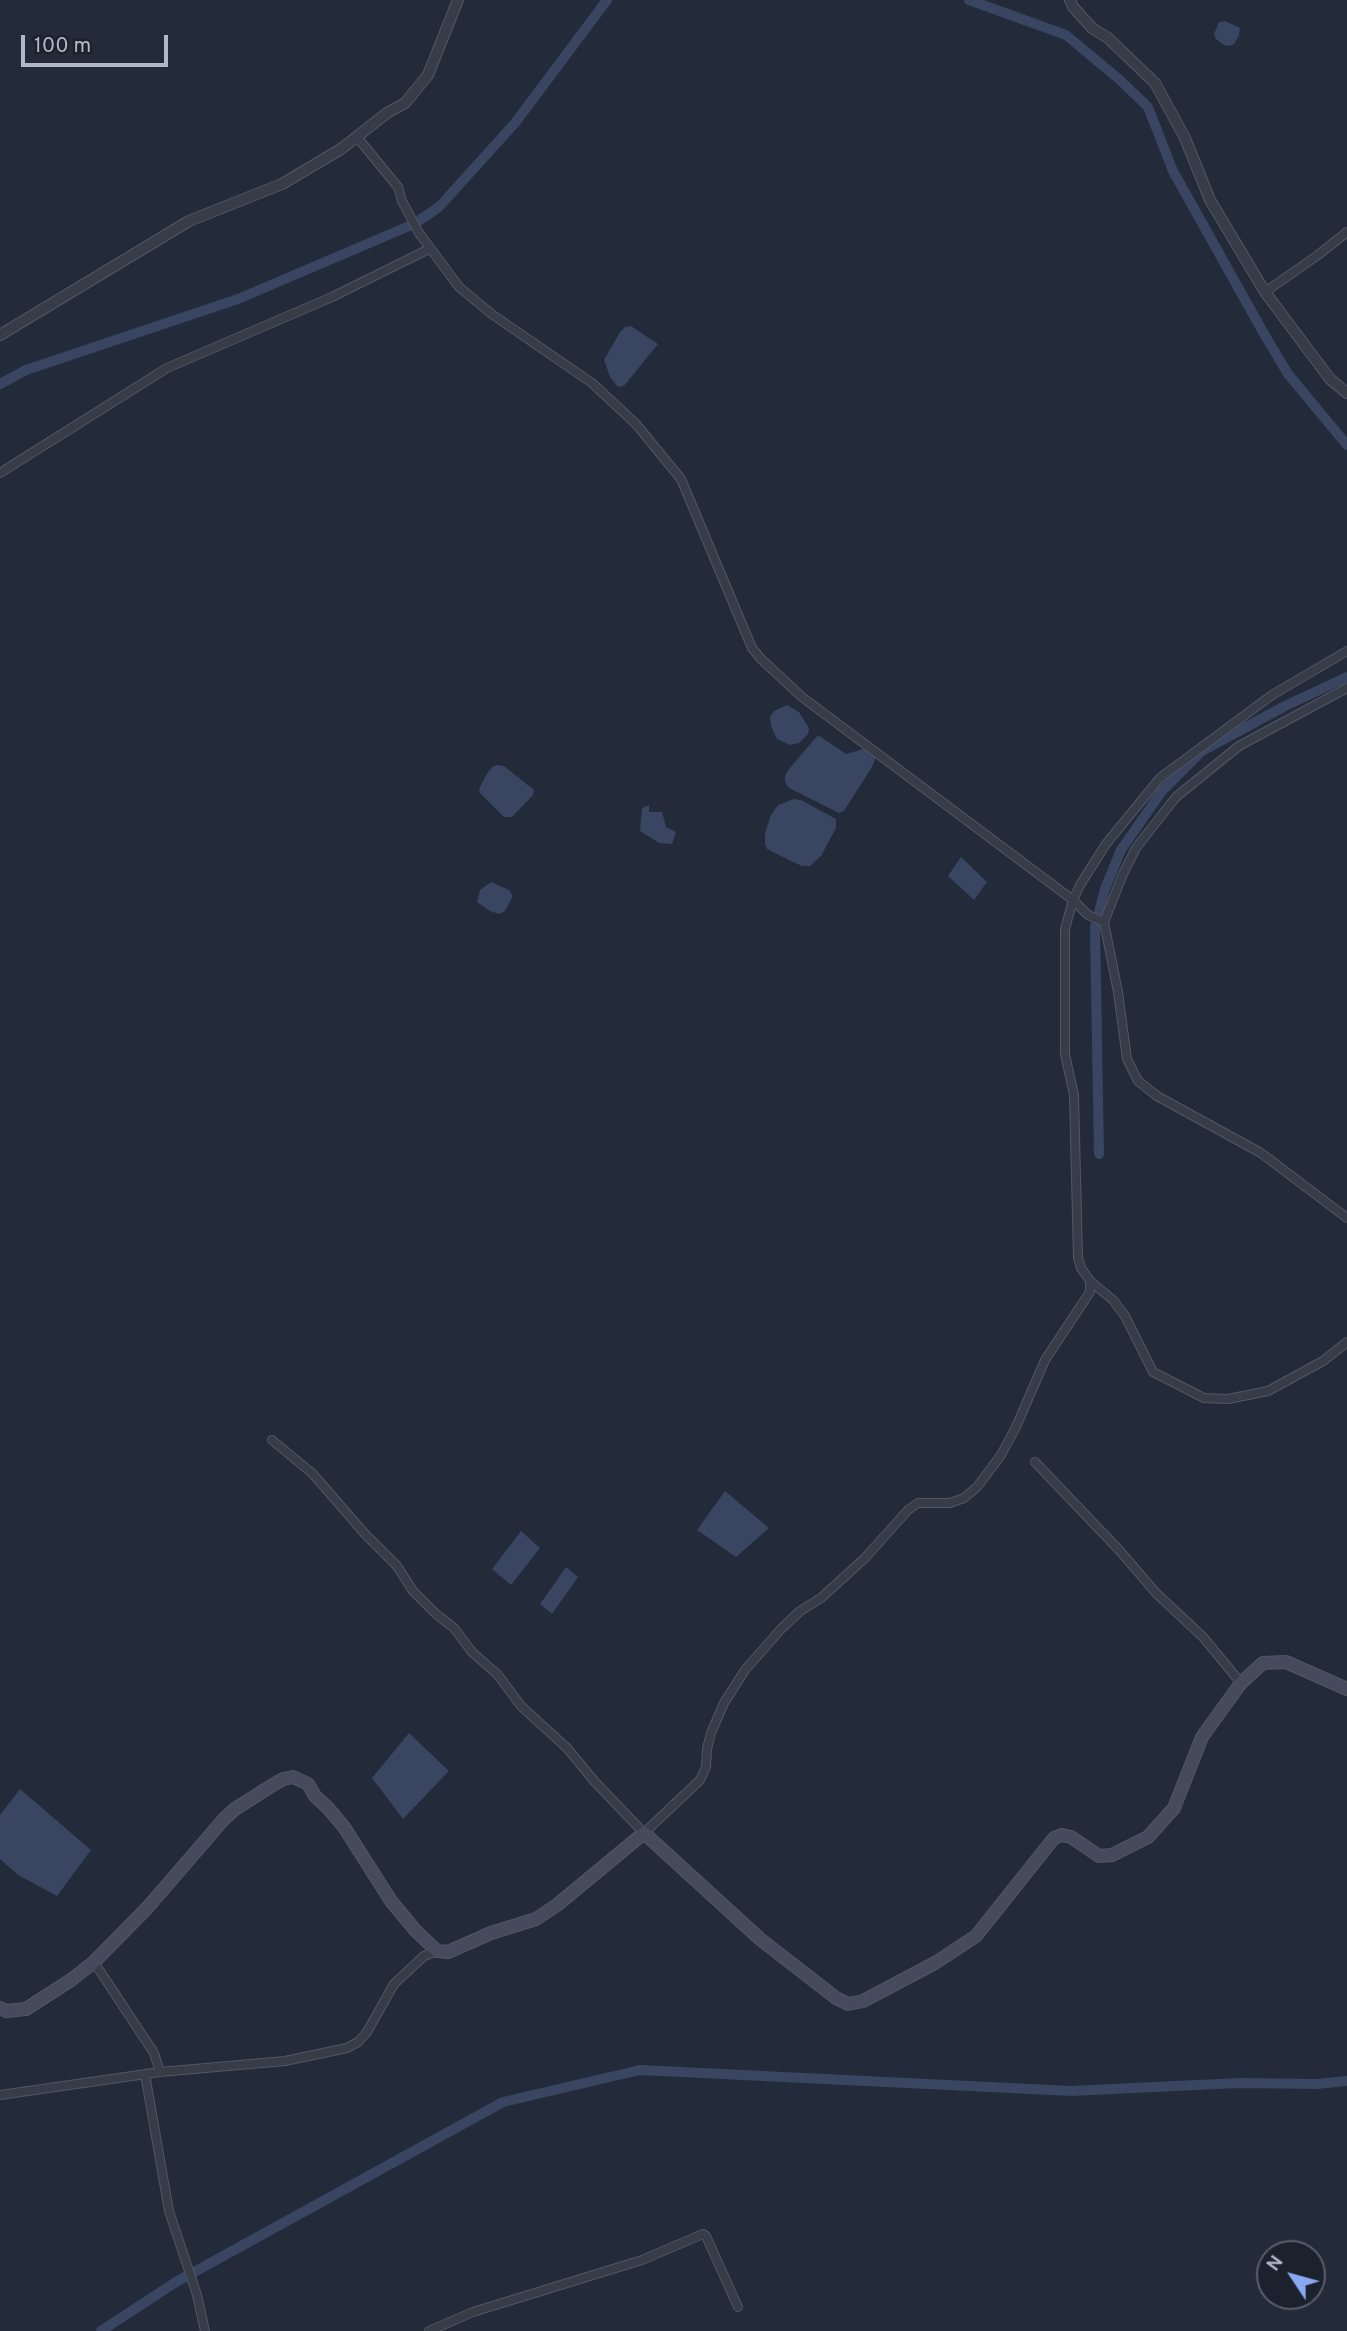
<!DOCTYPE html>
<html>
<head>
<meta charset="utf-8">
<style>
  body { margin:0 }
  #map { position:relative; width:1347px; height:2331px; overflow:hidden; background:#232a39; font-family:Overpass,sans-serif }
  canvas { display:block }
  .north { position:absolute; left:1256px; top:2240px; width:70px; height:70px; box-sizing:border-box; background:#1c212e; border:2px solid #585d6a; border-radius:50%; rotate:306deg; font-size:19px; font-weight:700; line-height:28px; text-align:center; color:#b2b7c5 }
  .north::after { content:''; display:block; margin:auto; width:24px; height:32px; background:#8aa7f1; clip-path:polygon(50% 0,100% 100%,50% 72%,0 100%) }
  .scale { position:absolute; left:21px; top:35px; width:147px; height:32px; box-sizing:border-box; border:4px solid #b2b7c5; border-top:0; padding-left:9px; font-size:21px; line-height:24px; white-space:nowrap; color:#b2b7c5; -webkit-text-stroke:5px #1c212e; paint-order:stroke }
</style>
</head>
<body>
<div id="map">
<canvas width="1347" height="2331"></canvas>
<div class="north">N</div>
<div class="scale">100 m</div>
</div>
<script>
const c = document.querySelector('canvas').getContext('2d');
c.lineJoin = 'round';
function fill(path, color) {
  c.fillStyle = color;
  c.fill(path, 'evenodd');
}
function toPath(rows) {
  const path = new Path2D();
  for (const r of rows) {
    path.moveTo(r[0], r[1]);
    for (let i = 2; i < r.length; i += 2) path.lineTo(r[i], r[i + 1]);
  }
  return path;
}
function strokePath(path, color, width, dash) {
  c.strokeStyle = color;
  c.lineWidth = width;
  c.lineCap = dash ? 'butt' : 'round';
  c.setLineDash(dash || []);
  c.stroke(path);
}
fill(toPath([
  [1225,21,1240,28,1239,36,1234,44,1230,46,1224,45,1216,39,1214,34,1219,22],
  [631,326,658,344,624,386,618,387,610,377,604,360,620,332,625,327],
  [787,705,799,712,809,728,808,734,799,743,790,745,777,739,771,726,770,717,774,711],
  [818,735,846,754,863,749,877,754,872,767,844,811,839,813,789,788,785,782,785,776,789,769],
  [497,765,504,766,534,790,533,795,512,817,504,817,480,793,479,789,486,775,492,767],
  [794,799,801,800,836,819,836,828,821,856,810,866,802,866,791,861,767,849,765,844,765,833,771,815,778,805],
  [649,805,649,812,662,812,666,827,676,832,672,844,659,843,640,831,642,808],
  [961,857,987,882,974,900,948,876],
  [491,882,509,890,513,896,505,911,499,914,490,911,477,902,480,890],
  [725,1491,769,1528,736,1557,697,1530],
  [521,1531,540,1548,511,1585,492,1569],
  [566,1567,578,1577,552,1614,540,1604],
  [409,1733,449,1771,403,1819,372,1778],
  [20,1789,91,1850,57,1896,18,1875,0,1859,0,1815]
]), '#394561');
strokePath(toPath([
  [969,0,1066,35,1120,80,1148,107,1173,171,1263,332,1288,374,1347,445],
  [0,384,26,370,238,299,414,224,439,207,515,123,607,0],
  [1099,1154,1095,927,1105,889,1121,850,1162,791,1202,751,1285,706,1347,677],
  [101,2331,176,2282,503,2102,640,2070,1071,2091,1239,2083,1317,2084,1347,2081]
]), '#394561', 10);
const minor = toPath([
  [1265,292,1318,255,1347,232],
  [0,473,167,368,332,297,429,249],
  [1347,688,1239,746,1176,797,1136,848,1123,874,1104,922,1118,992,1127,1059,1138,1081,1157,1096,1261,1153,1347,1218],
  [1104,922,1088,915,1073,900,1080,885,1106,844,1160,778,1272,695,1347,651],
  [1090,1281,1113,1300,1125,1316,1153,1372,1204,1398,1228,1399,1268,1391,1323,1361,1347,1342],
  [272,1440,313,1474,365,1534,397,1566,413,1591,436,1614,454,1628,472,1652,498,1675,521,1706,567,1748,595,1782,644,1833,700,1780,706,1767,707,1749,711,1733,724,1703,745,1670,781,1629,800,1611,821,1598,865,1558,908,1510,918,1503,950,1503,964,1498,977,1487,1001,1455,1016,1427,1045,1360,1090,1292,1090,1281,1081,1268,1078,1258,1074,1095,1065,1054,1065,929,1073,900,802,697,761,659,752,648,681,479,636,424,592,383,493,315,459,287,419,233,402,201,398,187,357,137],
  [1035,1462,1120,1551,1156,1593,1203,1637,1241,1683],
  [94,1962,154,2053,160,2072],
  [145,2074,169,2211,197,2295,205,2331],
  [0,2095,160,2072,285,2061,347,2048,358,2042,367,2032,394,1984,424,1956,437,1951],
  [429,2331,473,2312,642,2260,703,2234,706,2236,738,2307]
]);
const tertiary = toPath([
  [1070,0,1073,7,1092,28,1108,38,1155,83,1185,138,1210,200,1265,292,1330,379,1347,393],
  [0,335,189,221,282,184,341,149,387,113,405,103,428,75,458,0]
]);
const secondary = toPath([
  [0,2008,6,2011,26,2009,71,1980,94,1962,148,1907,224,1819,235,1809,268,1788,283,1779,293,1777,308,1784,315,1796,328,1808,344,1827,391,1901,415,1930,437,1951,448,1952,491,1933,536,1919,557,1905,644,1833,760,1939,836,1998,848,2004,863,2001,935,1963,976,1936,1054,1838,1062,1835,1071,1837,1099,1856,1112,1855,1148,1837,1174,1808,1202,1737,1241,1683,1263,1663,1286,1662,1347,1689]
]);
strokePath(minor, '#525764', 10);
strokePath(tertiary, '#525764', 12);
strokePath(secondary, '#525764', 14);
strokePath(minor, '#373c49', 8);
strokePath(tertiary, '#373c49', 10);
strokePath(secondary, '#454b5c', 12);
</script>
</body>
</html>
